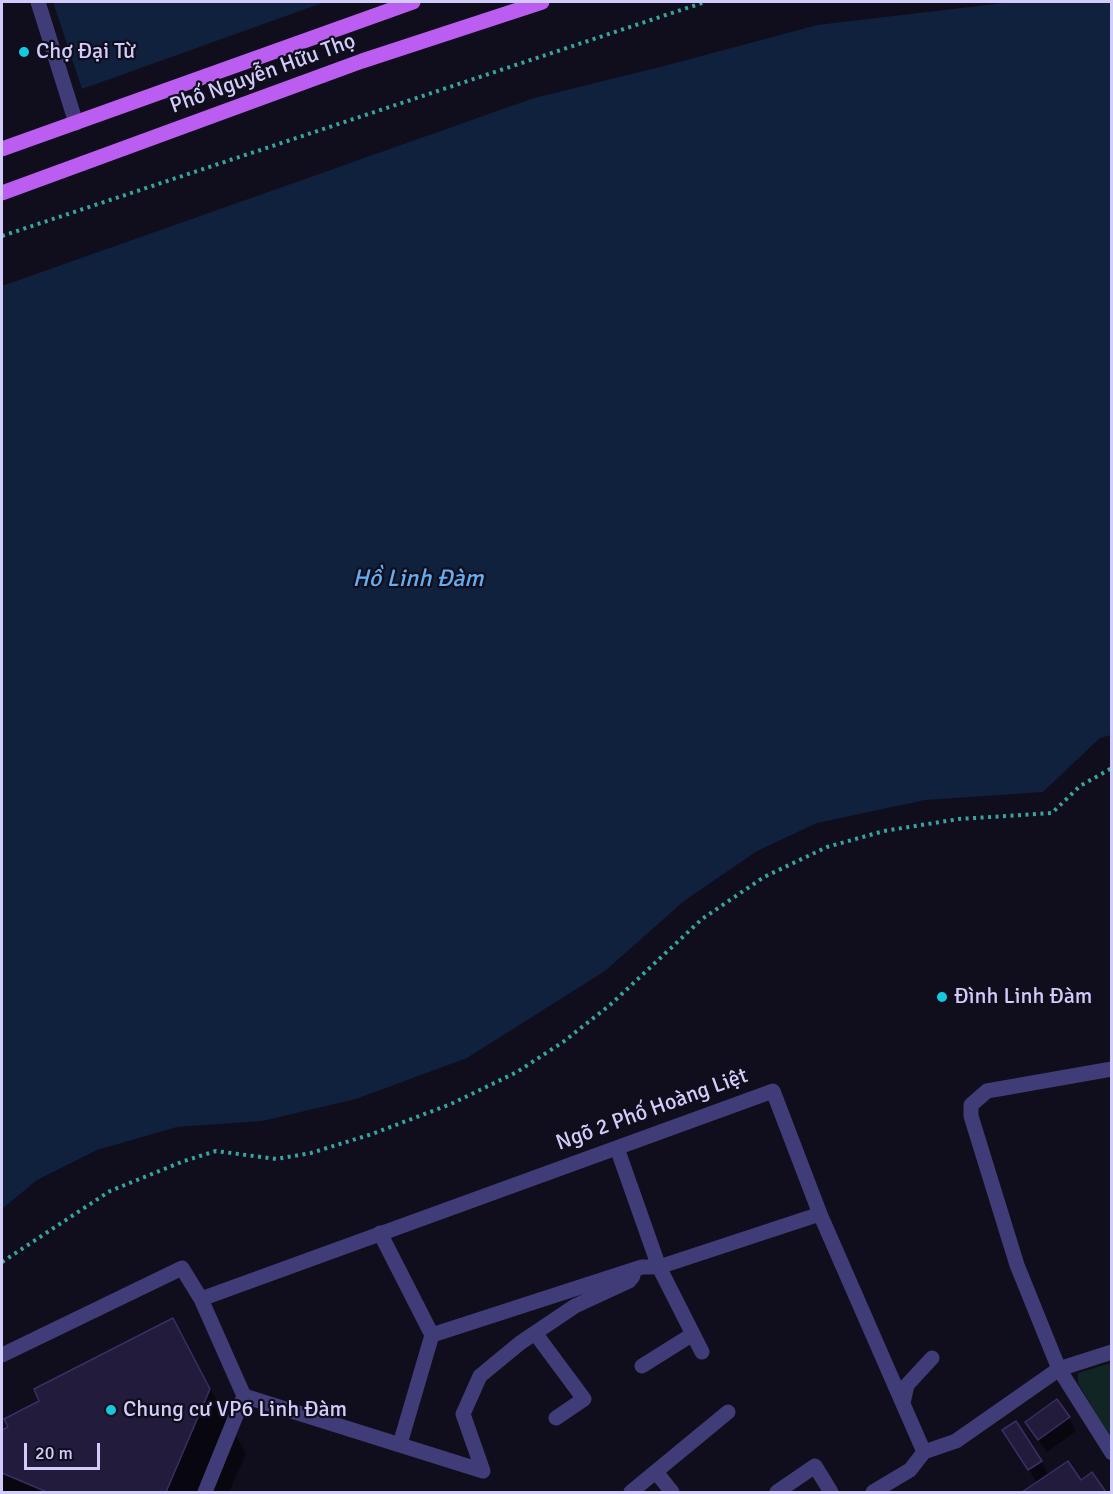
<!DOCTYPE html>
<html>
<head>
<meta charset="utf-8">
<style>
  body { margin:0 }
  #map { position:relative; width:1113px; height:1494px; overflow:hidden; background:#100d1c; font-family:Signika,sans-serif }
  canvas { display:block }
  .frame { position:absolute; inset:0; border:3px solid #d2ccfa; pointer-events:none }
  .scale { position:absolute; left:24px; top:1443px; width:76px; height:27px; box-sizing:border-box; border:3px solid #d2ccfa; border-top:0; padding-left:8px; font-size:18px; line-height:21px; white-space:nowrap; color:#d2ccfa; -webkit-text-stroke:4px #100d1c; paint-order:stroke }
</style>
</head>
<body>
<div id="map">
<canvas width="1113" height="1494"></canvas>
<div class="frame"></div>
<div class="scale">20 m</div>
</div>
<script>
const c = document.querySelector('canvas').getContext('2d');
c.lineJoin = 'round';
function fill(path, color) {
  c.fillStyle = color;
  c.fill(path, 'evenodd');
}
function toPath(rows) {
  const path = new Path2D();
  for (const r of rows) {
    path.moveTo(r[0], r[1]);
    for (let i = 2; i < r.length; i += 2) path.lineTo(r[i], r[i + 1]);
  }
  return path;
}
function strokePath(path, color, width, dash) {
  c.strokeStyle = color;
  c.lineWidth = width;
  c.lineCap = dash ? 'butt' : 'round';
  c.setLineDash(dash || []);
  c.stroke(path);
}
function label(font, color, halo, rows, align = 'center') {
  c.font = font + ' Signika,sans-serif';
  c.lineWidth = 4.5;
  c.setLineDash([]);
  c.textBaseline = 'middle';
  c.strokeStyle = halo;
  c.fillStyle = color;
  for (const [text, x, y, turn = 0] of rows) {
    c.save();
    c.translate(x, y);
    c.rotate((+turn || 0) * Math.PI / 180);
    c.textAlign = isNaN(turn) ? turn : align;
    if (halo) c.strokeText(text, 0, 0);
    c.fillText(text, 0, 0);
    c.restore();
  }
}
fill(toPath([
  [1111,1363,1111,1439,1078,1383,1078,1373]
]), '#112524');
fill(toPath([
  [53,2,325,2,82,89],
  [1012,2,1111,2,1111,735,1100,738,1043,792,925,800,817,823,757,851,684,901,605,971,467,1058,356,1099,262,1121,177,1127,97,1150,37,1180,2,1209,2,286,534,98,664,66,817,25]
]), '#0f213d');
fill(toPath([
  [173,1320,246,1454,229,1492,2,1492,2,1432,41,1402],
  [1069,1418,1076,1431,1047,1452,1035,1435],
  [1012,1443,1041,1462,1049,1476,1081,1482,1092,1475,1104,1492,1025,1492,1038,1484]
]), '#0007');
const building = toPath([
  [173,1318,210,1389,166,1492,47,1492,2,1473,2,1430,8,1427,4,1419,39,1401,34,1389,173,1318],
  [1057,1399,1070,1417,1038,1440,1025,1422,1057,1399],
  [1016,1421,1042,1461,1028,1470,1002,1430,1016,1421],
  [1068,1461,1081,1480,1092,1472,1106,1492,1022,1492,1068,1461]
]);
fill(building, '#221b3b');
strokePath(building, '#3a2f65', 1.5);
strokePath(toPath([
  [2,236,705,2],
  [2,1262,110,1191,184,1161,216,1151,276,1159,311,1153,372,1134,451,1104,517,1072,563,1042,610,1005,702,919,764,877,827,847,884,831,959,819,1052,813,1080,786,1112,768]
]), '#37a49e', 4, [3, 4.5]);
strokePath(toPath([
  [38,2,76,123],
  [1112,1069,987,1091,971,1105,971,1116,1017,1265,1059,1369,1112,1453],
  [617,1148,659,1267,702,1352],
  [380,1233,432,1335],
  [201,1299,244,1396,205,1492],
  [535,1333,584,1399,556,1418],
  [2,1355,182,1268,201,1299,773,1091,820,1214,924,1452,956,1441,1059,1369,1112,1352],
  [642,1366,693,1334],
  [244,1396,483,1471],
  [903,1403,907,1385,932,1358],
  [400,1444,432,1335,642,1267,659,1267,820,1214],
  [483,1471,463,1414,480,1376,520,1343,575,1306,629,1281,633,1276],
  [656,1472,672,1492],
  [631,1492,728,1412],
  [777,1492,815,1466,831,1492],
  [873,1492,910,1470,924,1452]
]), '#3f3c77', 15);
strokePath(toPath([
  [2,149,413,2],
  [2,193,362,61,542,2]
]), '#bb5df1', 15);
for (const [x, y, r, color] of [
  [24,52,6,"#14c8df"],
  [942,997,6,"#14c8df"],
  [111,1410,6,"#14c8df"]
]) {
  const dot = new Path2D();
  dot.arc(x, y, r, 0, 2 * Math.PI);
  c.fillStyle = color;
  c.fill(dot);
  strokePath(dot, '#100d1c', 2);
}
label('22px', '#d2ccfa', '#100d1c', [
  ["Chợ Đại Từ",36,52],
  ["Đình Linh Đàm",954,997],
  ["Chung cư VP6 Linh Đàm",123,1410]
], 'left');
label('22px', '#d2ccfa', '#100d1c', [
  ["Phố Nguyễn Hữu Thọ",263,74,-20],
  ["Ngõ 2 Phố Hoàng Liệt",652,1110,-20]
]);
label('italic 24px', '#63aef1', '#100d1c', [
  ["Hồ Linh Đàm",418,580]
]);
</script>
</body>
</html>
